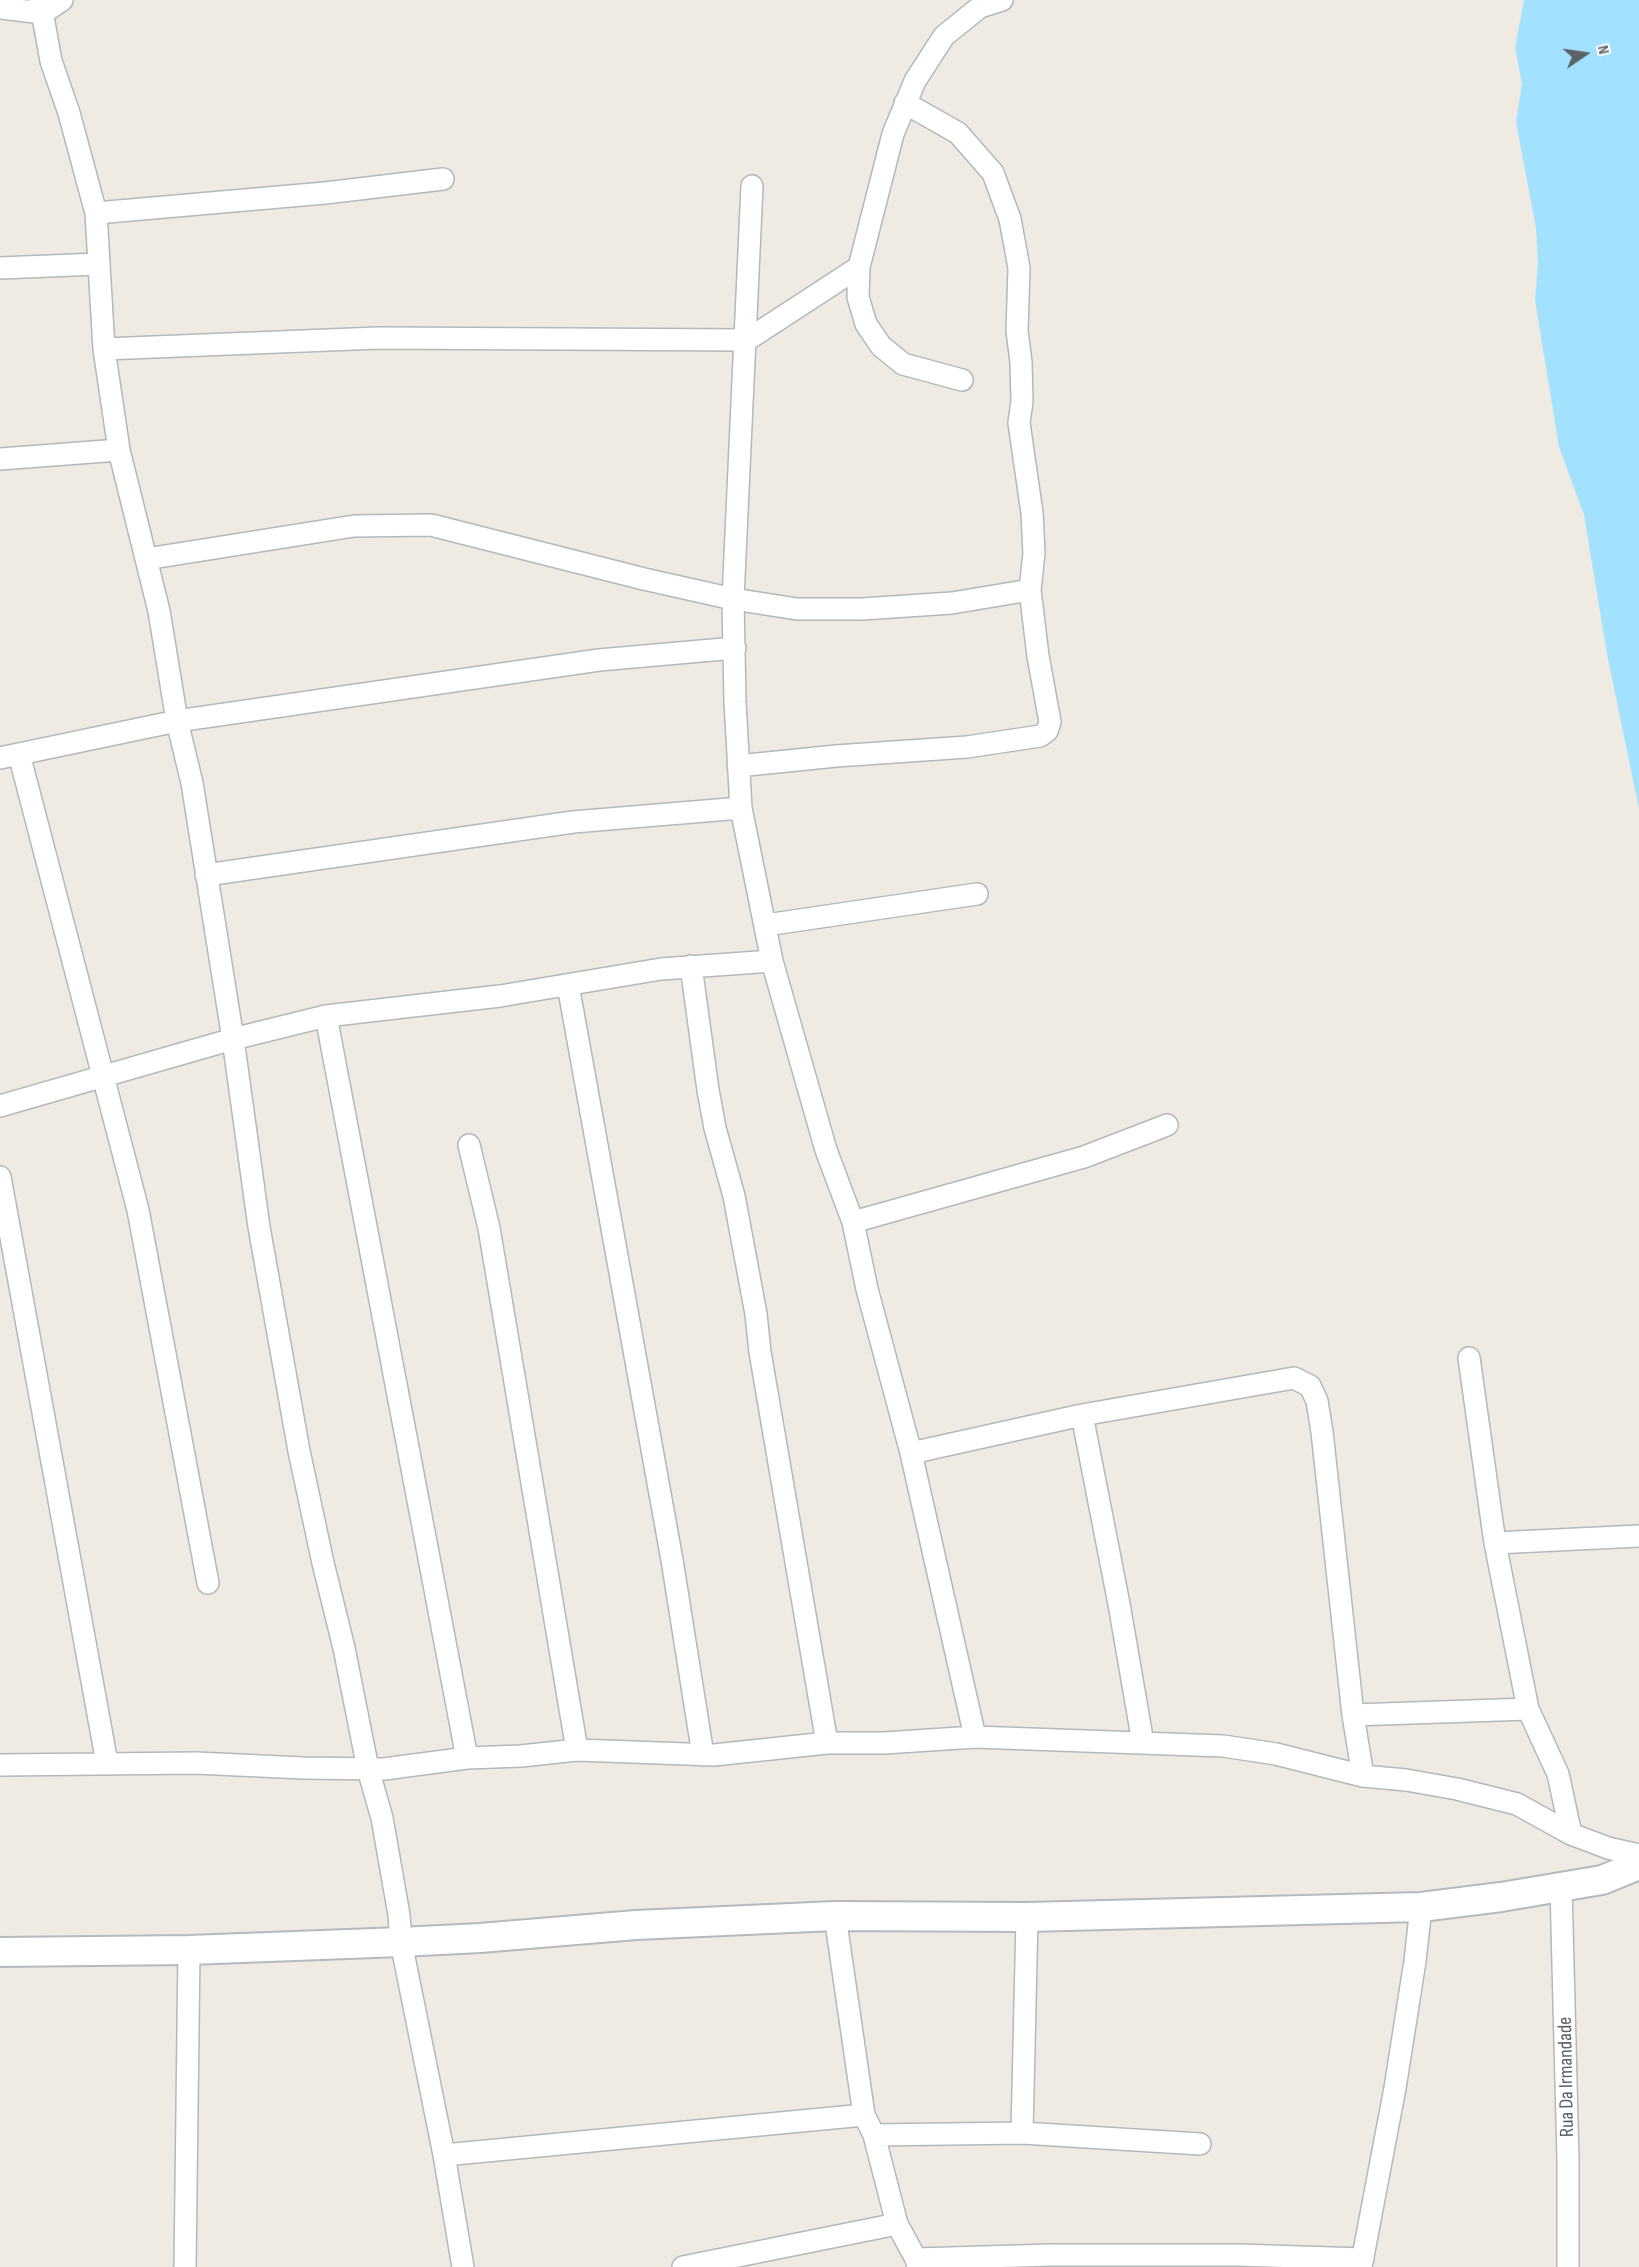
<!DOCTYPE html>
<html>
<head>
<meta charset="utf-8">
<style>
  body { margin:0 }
  #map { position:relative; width:1639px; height:2267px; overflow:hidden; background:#efebe3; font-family:"Sofia Sans Condensed",sans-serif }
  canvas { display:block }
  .north { position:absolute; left:1555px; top:24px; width:60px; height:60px; -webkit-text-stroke:4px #fff; paint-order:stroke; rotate:77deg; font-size:16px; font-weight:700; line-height:24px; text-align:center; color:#5b6165 }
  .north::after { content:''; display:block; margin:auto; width:21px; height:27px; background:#5b6165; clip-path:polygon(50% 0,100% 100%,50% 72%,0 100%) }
</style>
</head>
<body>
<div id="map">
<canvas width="1639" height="2267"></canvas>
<div class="north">N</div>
</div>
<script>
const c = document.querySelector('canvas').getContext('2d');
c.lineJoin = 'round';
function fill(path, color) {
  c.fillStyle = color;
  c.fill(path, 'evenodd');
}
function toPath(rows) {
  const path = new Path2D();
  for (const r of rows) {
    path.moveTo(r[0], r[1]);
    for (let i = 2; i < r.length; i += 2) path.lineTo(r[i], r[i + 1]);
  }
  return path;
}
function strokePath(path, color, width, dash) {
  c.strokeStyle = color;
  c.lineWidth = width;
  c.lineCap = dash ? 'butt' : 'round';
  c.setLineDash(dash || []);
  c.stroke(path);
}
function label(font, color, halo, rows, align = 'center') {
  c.font = font + ' "Sofia Sans Condensed",sans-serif';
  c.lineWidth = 4.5;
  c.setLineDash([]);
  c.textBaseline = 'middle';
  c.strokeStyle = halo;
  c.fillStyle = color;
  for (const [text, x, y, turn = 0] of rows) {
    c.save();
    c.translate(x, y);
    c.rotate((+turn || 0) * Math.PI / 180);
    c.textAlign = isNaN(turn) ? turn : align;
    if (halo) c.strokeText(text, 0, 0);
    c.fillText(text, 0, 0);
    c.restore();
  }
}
fill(toPath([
  [1524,0,1639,0,1639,809,1607,654,1584,515,1559,447,1535,300,1538,263,1536,228,1516,122,1522,84,1515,48]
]), '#a3e2ff');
const street = toPath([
  [40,0,51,61,69,113,96,213,104,349,119,450,159,611,177,721,192,783,233,1039,259,1227,299,1451,323,1563,344,1648,368,1769,382,1818,399,1915,401,1942,444,2155,463,2267],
  [0,8,43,13,62,0],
  [752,186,733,599,735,702,741,808,772,961,826,1150,853,1222,867,1289,911,1453,975,1737],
  [96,213,325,193,443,179],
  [0,268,98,264],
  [104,349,378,338,747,340,859,267],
  [962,380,903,364,881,346,866,324,858,297,859,267,893,134,915,81,944,36,980,7,1002,0],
  [0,459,119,450],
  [146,559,354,526,431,525,644,579,733,599,797,609,862,609,952,603,1030,590],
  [19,754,138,1210,208,1583],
  [0,758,177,721,599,660,735,648],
  [738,766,836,756,967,747,1040,736,1047,731,1050,722,1038,656,1030,590,1034,553,1032,513,1019,423,1022,401,1021,362,1017,331,1019,268,1010,219,993,173,958,133,905,103],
  [206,875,573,822,741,808],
  [766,925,977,894],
  [691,966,708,1090,715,1128,734,1196,756,1314,760,1352,827,1743],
  [568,985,672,1560,703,1755],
  [326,1016,467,1758],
  [0,1106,233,1039,326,1016,500,996,661,969,772,961],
  [469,1145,489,1228,577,1750],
  [0,1177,107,1763],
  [853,1222,1084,1157,1167,1125],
  [1469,1358,1495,1543,1528,1709],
  [1082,1415,1119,1604,1143,1743],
  [911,1453,1082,1415,1294,1378,1310,1386,1317,1401,1322,1432,1353,1715,1363,1776],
  [1495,1543,1639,1536],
  [1353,1715,1528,1709,1558,1774,1571,1834],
  [0,1765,196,1763,303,1768,384,1769,467,1758,521,1756,577,1750,714,1755,827,1743,884,1743,975,1737,1223,1746,1276,1754,1363,1776,1406,1780,1457,1789,1517,1804,1571,1834,1608,1848,1639,1855],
  [1561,1886,1568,2161,1568,2267],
  [835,1916,864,2115,874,2135,897,2224,916,2259,918,2267],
  [1022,2133,1027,1917],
  [874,2135,1022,2133,1200,2144],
  [444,2155,864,2115],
  [916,2259,1051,2255,1238,2255,1363,2259],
  [185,2267,189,1950],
  [683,2267,897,2224],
  [1361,2267,1395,2088,1415,1961,1421,1907]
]);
const secondary = toPath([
  [0,1952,189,1950,401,1942,480,1938,636,1925,835,1916,1027,1917,1421,1907,1501,1897,1602,1880,1639,1865]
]);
strokePath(street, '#b4b7bb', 24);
strokePath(secondary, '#b5b9be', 32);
strokePath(street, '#fff', 21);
strokePath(secondary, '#fff', 28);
label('20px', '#5b6165', '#fff', [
  ["Rua Da Irmandade",1567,2077,-91]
]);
</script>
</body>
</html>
